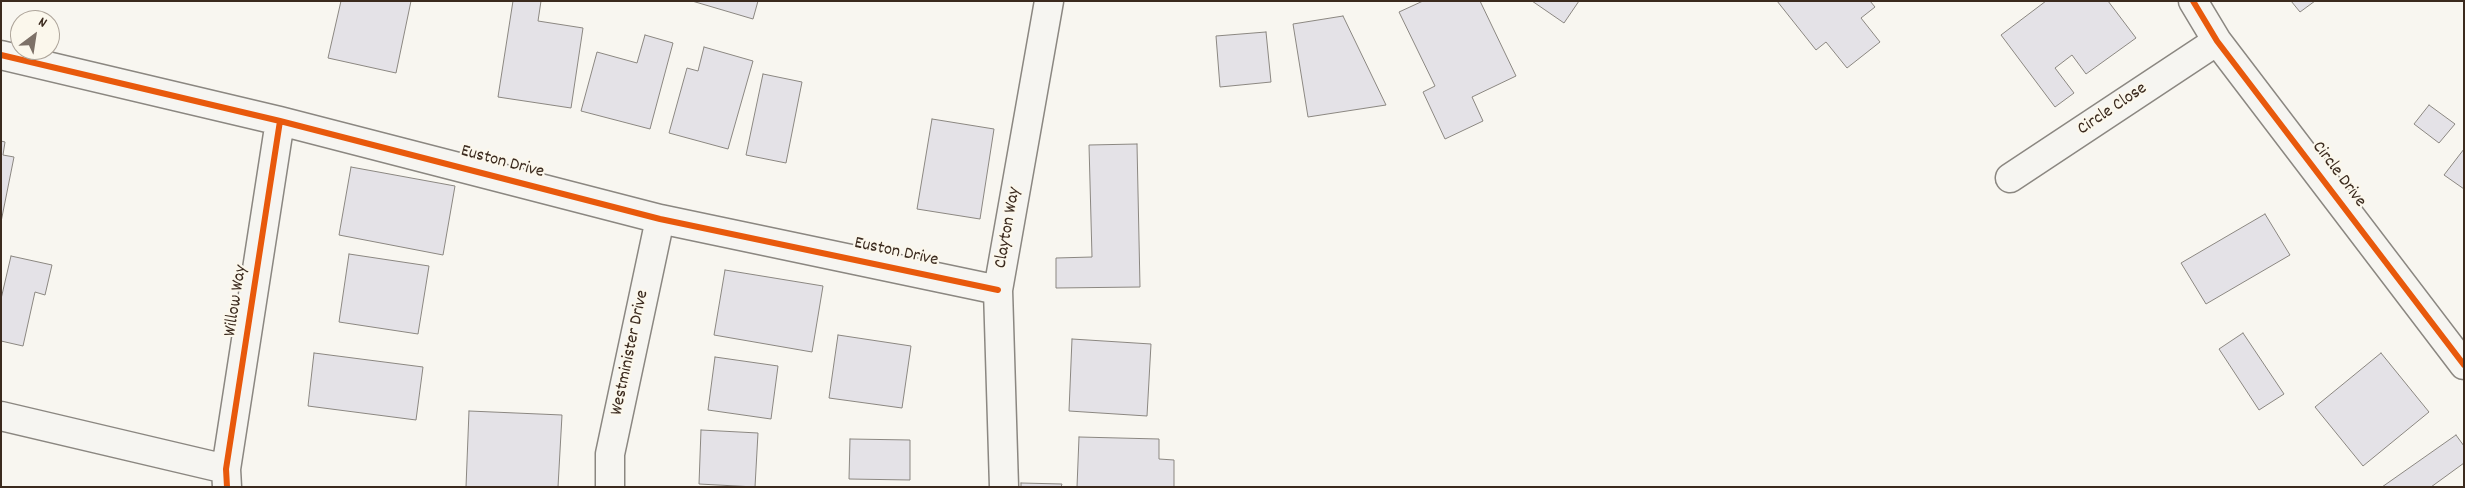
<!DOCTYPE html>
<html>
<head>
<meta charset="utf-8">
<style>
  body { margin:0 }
  #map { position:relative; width:2465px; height:488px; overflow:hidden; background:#f8f6f0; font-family:Dekko,sans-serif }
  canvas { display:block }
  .frame { position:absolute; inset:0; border:2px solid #3b2a1e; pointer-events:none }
  .north { position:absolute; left:10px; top:10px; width:50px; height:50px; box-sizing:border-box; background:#fbf7ec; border:1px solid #aea59a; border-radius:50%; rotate:31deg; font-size:14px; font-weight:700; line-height:20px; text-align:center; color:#3b2a1e }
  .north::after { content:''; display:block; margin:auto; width:18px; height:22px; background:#7d7168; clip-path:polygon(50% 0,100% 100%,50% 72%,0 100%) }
</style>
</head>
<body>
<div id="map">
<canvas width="2465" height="488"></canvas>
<div class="frame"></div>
<div class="north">N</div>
</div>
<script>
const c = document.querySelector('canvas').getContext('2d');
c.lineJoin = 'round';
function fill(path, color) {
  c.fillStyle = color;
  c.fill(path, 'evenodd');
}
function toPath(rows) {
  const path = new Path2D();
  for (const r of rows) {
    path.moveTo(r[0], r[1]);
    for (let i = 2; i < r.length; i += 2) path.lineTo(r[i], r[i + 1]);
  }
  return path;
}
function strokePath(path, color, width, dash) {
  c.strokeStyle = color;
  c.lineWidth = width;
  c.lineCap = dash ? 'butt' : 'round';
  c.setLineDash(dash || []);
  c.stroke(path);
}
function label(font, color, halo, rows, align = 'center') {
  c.font = font + ' Dekko,sans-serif';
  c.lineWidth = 4.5;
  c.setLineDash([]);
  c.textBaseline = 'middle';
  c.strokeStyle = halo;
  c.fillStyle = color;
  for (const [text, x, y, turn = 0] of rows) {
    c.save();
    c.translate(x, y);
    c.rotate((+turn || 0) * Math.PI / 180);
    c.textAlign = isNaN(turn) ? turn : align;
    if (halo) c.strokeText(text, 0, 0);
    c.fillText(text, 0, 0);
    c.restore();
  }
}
const building = toPath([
  [341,1,411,1,396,73,328,58,341,1],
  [513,1,541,1,538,21,583,28,571,108,498,97,513,1],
  [692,1,758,1,753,19,692,1],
  [1423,1,1480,1,1516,76,1472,97,1483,121,1445,139,1423,92,1435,86,1399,12,1423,1],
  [1532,1,1579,1,1564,23,1532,1],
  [1777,1,1870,1,1875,7,1861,18,1880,42,1847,68,1826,42,1816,50,1777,1],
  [2046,1,2108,1,2136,38,2086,74,2072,55,2055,68,2074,93,2055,107,2001,35,2046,1],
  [2291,1,2315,1,2300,12,2291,1],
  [1343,16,1386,105,1308,117,1293,24,1343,16],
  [1266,32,1271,82,1220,87,1216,36,1266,32],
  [645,35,673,43,650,129,581,111,597,52,637,63,645,35],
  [704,47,753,61,728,149,669,133,687,68,698,71,704,47],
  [763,74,802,82,786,163,746,155,763,74],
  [2429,105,2455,124,2439,143,2414,124,2429,105],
  [932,119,994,129,980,219,917,209,932,119],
  [1,141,5,142,3,155,14,157,1,222,1,141],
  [1137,144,1140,287,1056,288,1056,258,1092,257,1089,145,1137,144],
  [2464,149,2464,189,2444,175,2464,149],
  [351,167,455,186,443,255,339,235,351,167],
  [2265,214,2290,255,2206,304,2181,263,2265,214],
  [349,254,429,266,418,334,339,322,349,254],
  [11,256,52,265,45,295,35,292,23,346,1,341,1,299,11,256],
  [725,270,823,286,812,352,714,335,725,270],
  [2243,333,2284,394,2259,410,2219,349,2243,333],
  [838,335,911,346,902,408,829,398,838,335],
  [1072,339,1151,344,1147,416,1069,411,1072,339],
  [314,353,423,367,416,420,308,406,314,353],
  [2381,353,2429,412,2363,466,2315,407,2381,353],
  [715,357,778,366,771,419,708,410,715,357],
  [469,411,562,415,558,487,466,487,469,411],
  [701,430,758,433,755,487,699,484,701,430],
  [2456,435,2464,446,2464,463,2431,487,2382,487,2456,435],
  [1079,437,1159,439,1159,459,1174,460,1174,487,1077,487,1079,437],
  [850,439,910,440,910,480,849,479,850,439],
  [1021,483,1062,484,1061,487,1021,487,1021,483]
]);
fill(building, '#e4e2e7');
strokePath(building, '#8b8781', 1);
const minor = toPath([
  [2193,1,2217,41,2464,365],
  [1,55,280,121,660,219,998,290],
  [2010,178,2217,41],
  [1,416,226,469],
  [227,487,226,469,280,121],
  [610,487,610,454,660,219],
  [1004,487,998,290,1049,1]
]);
strokePath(minor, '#8b8781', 31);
strokePath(minor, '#f6f5f1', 28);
strokePath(toPath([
  [2193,1,2217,41,2464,365],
  [1,55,280,121,660,219,998,290],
  [227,487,226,469,280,121]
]), '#e8590c', 6);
label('18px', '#3b2a1e', '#fbf7ec', [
  ["Circle Close",2113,110,-34],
  ["Euston Drive",502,163,15],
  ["Circle Drive",2338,175,53],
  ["Clayton Way",1009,228,-80],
  ["Euston Drive",896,253,12],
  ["Willow Way",237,301,-81],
  ["Westminister Drive",631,353,-78]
]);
</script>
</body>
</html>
